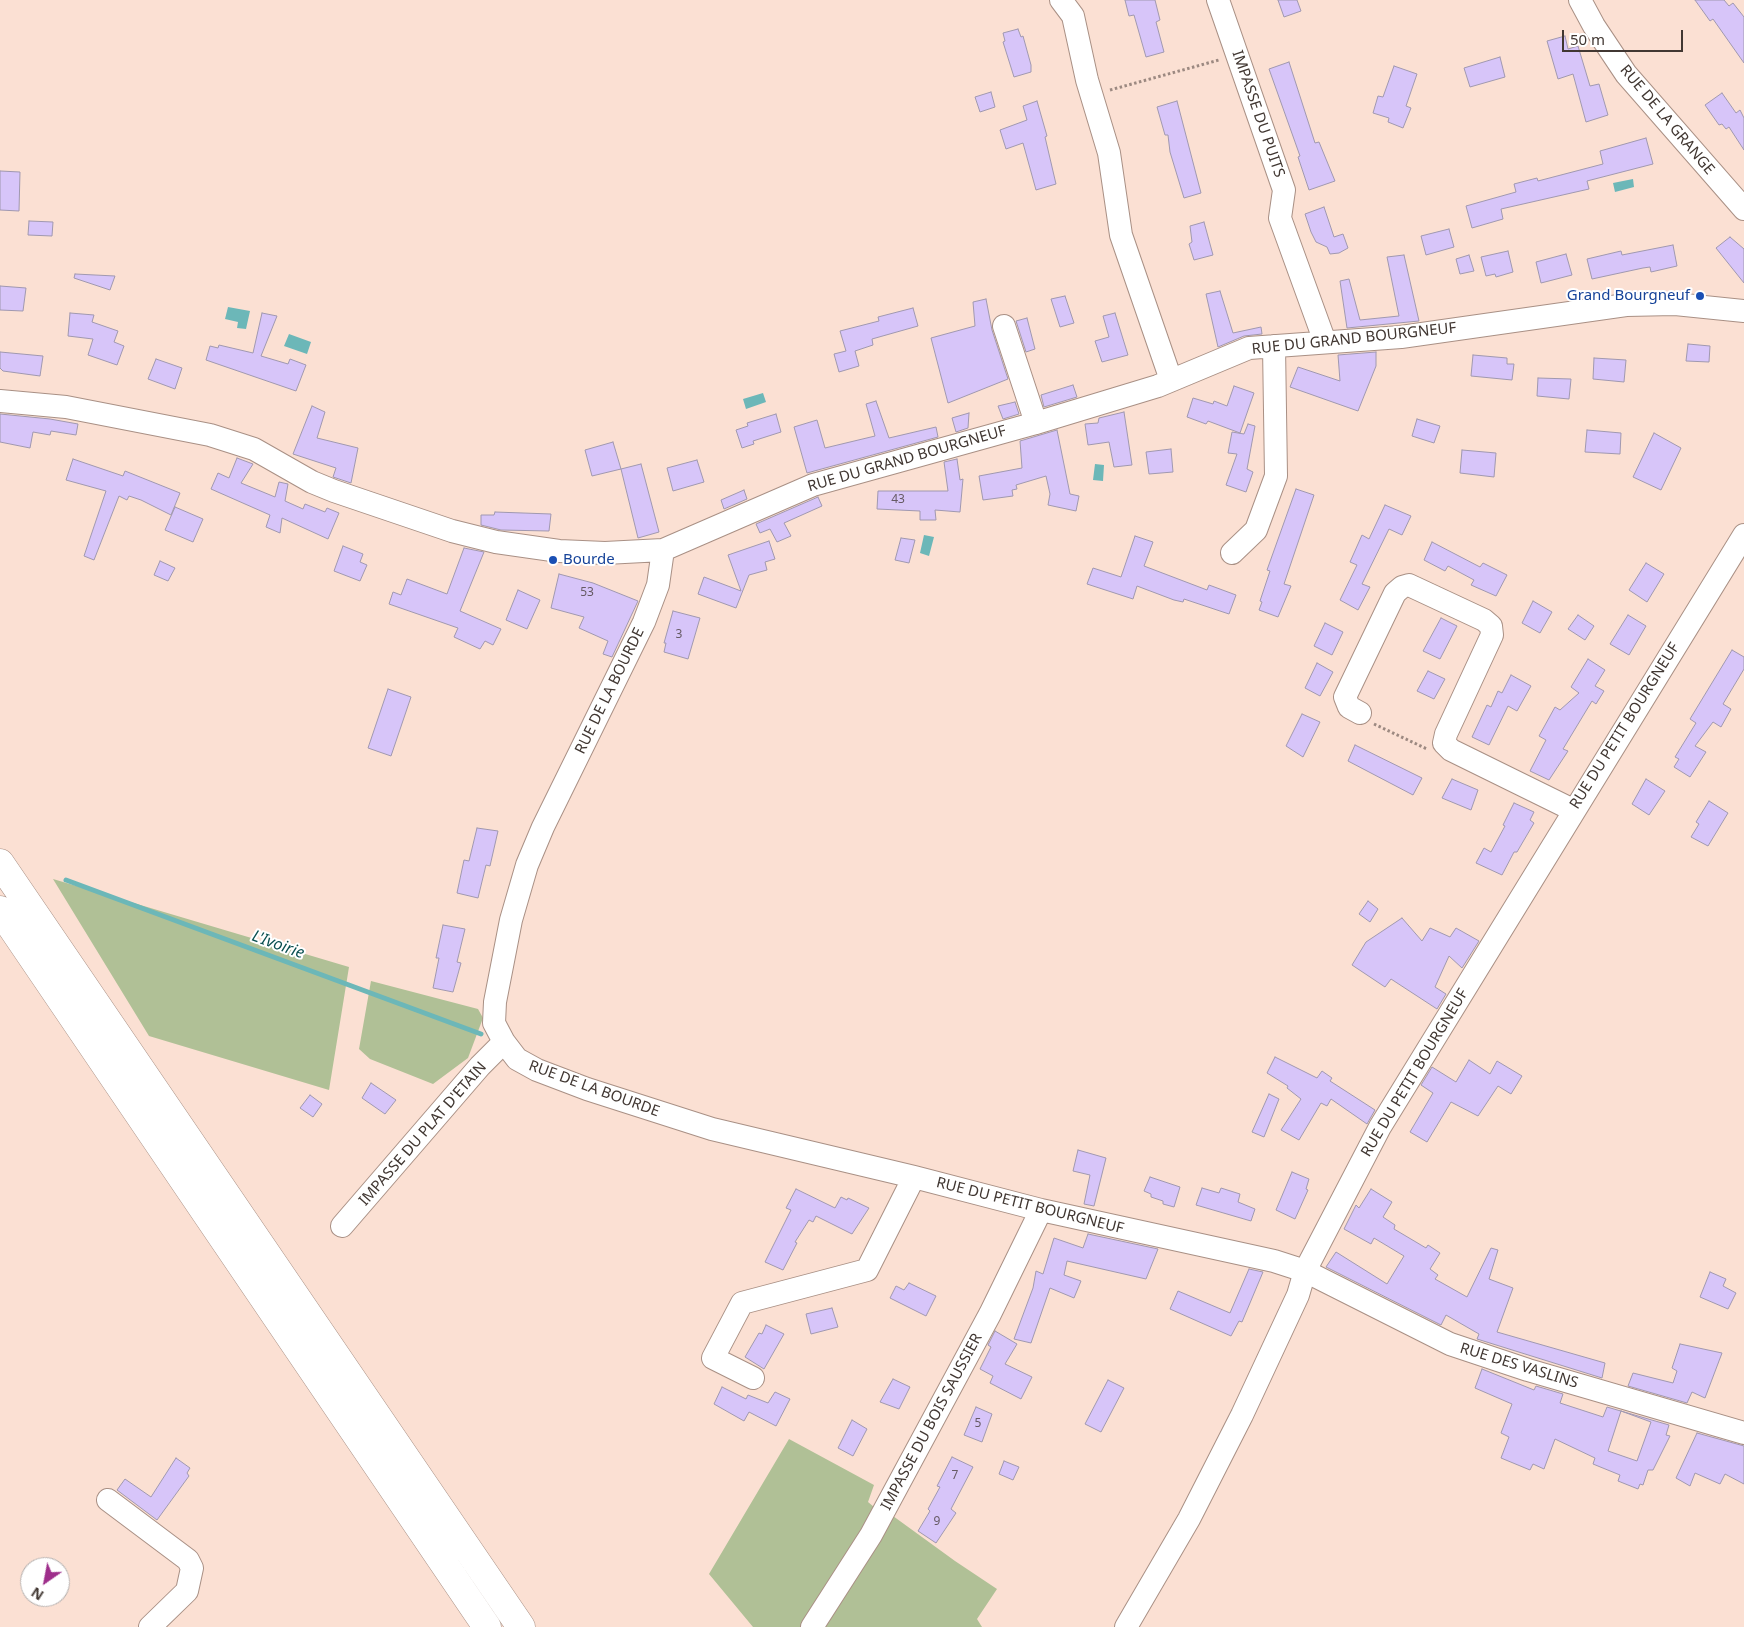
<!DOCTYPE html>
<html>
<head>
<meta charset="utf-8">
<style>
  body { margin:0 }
  #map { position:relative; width:1744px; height:1627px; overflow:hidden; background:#fbe0d3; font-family:"Noto Sans",sans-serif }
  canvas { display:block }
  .north { position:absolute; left:20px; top:1557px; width:50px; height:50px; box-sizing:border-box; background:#fff; border:1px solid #b3afad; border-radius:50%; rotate:213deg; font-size:14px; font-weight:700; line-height:20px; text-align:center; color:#413732 }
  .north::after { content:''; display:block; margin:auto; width:18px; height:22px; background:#9e2e8b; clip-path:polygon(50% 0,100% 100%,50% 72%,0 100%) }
  .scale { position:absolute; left:1562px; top:30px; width:121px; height:22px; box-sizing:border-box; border:2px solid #413732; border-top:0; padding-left:6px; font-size:15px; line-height:18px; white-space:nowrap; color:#413732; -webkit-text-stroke:4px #fff; paint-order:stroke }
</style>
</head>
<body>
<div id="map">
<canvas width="1744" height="1627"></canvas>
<div class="north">N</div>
<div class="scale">50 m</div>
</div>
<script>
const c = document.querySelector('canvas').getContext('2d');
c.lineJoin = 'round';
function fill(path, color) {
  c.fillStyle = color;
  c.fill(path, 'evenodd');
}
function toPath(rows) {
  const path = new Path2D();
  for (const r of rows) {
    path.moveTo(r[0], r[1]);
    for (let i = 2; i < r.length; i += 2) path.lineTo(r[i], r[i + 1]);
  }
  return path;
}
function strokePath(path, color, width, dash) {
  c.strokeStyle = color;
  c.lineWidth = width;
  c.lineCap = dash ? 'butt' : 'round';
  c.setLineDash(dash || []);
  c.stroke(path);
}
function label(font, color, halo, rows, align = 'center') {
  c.font = font + ' "Noto Sans",sans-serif';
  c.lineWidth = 4;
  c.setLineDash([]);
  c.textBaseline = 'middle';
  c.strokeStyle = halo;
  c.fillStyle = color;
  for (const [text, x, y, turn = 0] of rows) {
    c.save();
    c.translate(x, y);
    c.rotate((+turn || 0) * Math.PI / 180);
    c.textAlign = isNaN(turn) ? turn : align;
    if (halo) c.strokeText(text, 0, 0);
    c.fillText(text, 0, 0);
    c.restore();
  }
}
fill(toPath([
  [53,879,349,967,329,1090,149,1036],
  [371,981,478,1009,483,1018,468,1058,433,1084,370,1059,359,1049],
  [789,1439,874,1485,868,1502,874,1507,834,1581,800,1627,753,1627,709,1574],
  [893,1516,955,1561,997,1589,977,1619,982,1627,823,1627]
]), '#b0c096');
fill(toPath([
  [1633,179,1634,187,1615,192,1613,183],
  [228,307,250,311,246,329,237,328,238,322,225,319],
  [289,334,311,342,307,354,284,346],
  [763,393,766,402,746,409,743,399],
  [1095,464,1104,465,1103,481,1093,480],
  [924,535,934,537,929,556,920,553]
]), '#6cb7b8');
strokePath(toPath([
  [66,880,481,1034]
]), '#6cb7b8', 5);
const building = toPath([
  [1125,0,1155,0,1160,20,1156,22,1164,52,1146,57,1134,15,1129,16,1125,0],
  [1278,0,1297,0,1301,11,1284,17,1278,0],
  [1695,0,1724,0,1729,6,1733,3,1744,17,1744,63,1713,19,1710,21,1695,0],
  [1018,29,1021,37,1023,36,1031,65,1031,72,1014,77,1003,42,1005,41,1003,33,1018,29],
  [1565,36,1568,49,1578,46,1590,86,1599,84,1608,115,1586,122,1573,74,1558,79,1547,41,1565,36],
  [1500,57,1505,77,1470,87,1464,68,1500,57],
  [1289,62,1315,143,1319,142,1335,181,1309,190,1298,157,1300,156,1269,69,1289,62],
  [1394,66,1417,74,1406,106,1411,108,1403,128,1388,122,1389,118,1373,113,1378,96,1383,97,1394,66],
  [991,92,995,107,980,112,975,97,991,92],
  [1722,93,1736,113,1740,110,1744,118,1744,150,1729,127,1726,129,1722,124,1719,125,1705,105,1722,93],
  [1037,101,1047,136,1045,137,1056,184,1036,190,1023,143,1006,149,1000,130,1027,120,1023,106,1037,101],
  [1177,101,1201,193,1184,198,1170,152,1168,135,1165,135,1157,107,1177,101],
  [1646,138,1653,164,1587,181,1589,189,1501,209,1503,219,1472,228,1466,206,1516,192,1514,184,1537,178,1538,181,1603,164,1600,151,1646,138],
  [0,171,20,172,19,211,0,210,0,171],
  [1324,207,1334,237,1343,234,1348,248,1339,253,1330,254,1327,247,1316,242,1311,232,1305,214,1324,207],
  [29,221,53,222,52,236,28,235,29,221],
  [1204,222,1213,255,1194,260,1189,244,1192,242,1190,226,1204,222],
  [1449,229,1454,247,1426,255,1421,236,1449,229],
  [1730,237,1744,249,1744,283,1716,248,1730,237],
  [1673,245,1677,266,1651,272,1650,267,1643,268,1592,279,1587,259,1621,251,1622,255,1673,245],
  [1508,251,1513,272,1496,277,1495,274,1486,276,1481,257,1508,251],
  [1566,254,1572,275,1541,283,1536,262,1566,254],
  [1404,255,1419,321,1347,328,1340,281,1349,279,1360,320,1399,316,1387,257,1404,255],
  [1469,255,1474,271,1460,274,1456,259,1469,255],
  [75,274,115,276,110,290,74,278,75,274],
  [0,286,26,288,23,311,0,310,0,286],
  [1220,291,1233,333,1261,327,1262,334,1244,336,1218,347,1206,294,1220,291],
  [1065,296,1074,323,1060,327,1051,299,1065,296],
  [986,299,992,330,1008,379,948,403,931,338,975,326,973,302,986,299],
  [913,308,918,326,872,339,873,345,855,351,859,366,839,372,834,354,846,351,840,331,879,321,878,317,913,308],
  [70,313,94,315,92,322,118,331,114,342,124,346,117,365,88,355,93,339,68,336,70,313],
  [262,313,277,316,261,356,288,364,290,359,306,365,296,391,206,360,210,346,218,348,219,345,253,353,262,313],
  [1115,313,1128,355,1102,362,1095,341,1109,337,1103,316,1115,313],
  [1027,318,1035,349,1026,352,1016,321,1027,318],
  [1688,344,1710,346,1709,362,1686,361,1688,344],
  [0,352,43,356,40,376,3,371,0,368,0,352],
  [1376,352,1376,366,1358,411,1290,387,1298,367,1340,381,1338,355,1376,352],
  [1473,355,1507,358,1507,364,1514,364,1512,380,1471,376,1473,355],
  [1594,358,1626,360,1624,382,1593,379,1594,358],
  [156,359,182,368,175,389,148,379,156,359],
  [1538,378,1571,379,1569,399,1537,396,1538,378],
  [1073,385,1077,397,1044,407,1041,395,1073,385],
  [1234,386,1254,393,1240,433,1208,421,1206,424,1187,417,1193,398,1213,404,1214,401,1227,406,1234,386],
  [876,401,889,438,936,427,938,437,807,473,794,427,817,420,825,448,875,436,866,404,876,401],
  [1015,402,1019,414,1003,419,998,406,1015,402],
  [312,406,325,412,317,438,358,448,351,483,333,477,336,468,293,454,312,406],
  [1124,412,1132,465,1114,467,1109,442,1088,445,1085,424,1098,423,1099,418,1124,412],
  [969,413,968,428,956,432,952,418,969,413],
  [0,414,50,419,78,424,76,435,51,431,50,435,33,432,30,448,0,442,0,414],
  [776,414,781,432,753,441,754,444,742,448,736,430,748,426,747,423,776,414],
  [1417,419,1440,426,1434,443,1412,436,1417,419],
  [1248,424,1255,426,1247,469,1253,472,1246,492,1226,485,1237,454,1228,453,1232,432,1244,434,1248,424],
  [1057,430,1070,494,1079,496,1076,511,1048,505,1050,494,1046,476,1016,485,1017,489,1012,490,1013,496,983,500,979,476,1022,468,1020,441,1057,430],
  [1587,430,1621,433,1620,454,1585,452,1587,430],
  [1654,433,1681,448,1661,490,1633,477,1654,433],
  [613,442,621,469,592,476,585,450,613,442],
  [1171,449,1173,472,1149,474,1146,452,1171,449],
  [1462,450,1496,453,1494,477,1460,473,1462,450],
  [237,458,253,464,241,483,275,497,279,482,288,484,285,501,303,509,305,504,325,512,327,508,339,513,328,539,282,518,280,533,266,527,270,515,211,489,218,473,229,478,237,458],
  [73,459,123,476,125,471,180,493,171,515,141,500,129,496,127,500,119,496,94,560,84,556,106,491,66,480,73,459],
  [957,459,960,480,963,479,960,512,935,510,936,520,920,520,920,511,877,509,878,491,948,491,944,462,957,459],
  [697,460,704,482,673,491,667,468,697,460],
  [641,464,659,532,638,538,621,469,641,464],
  [1296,489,1314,495,1284,584,1291,586,1278,617,1259,610,1262,602,1260,601,1270,571,1267,570,1296,489],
  [744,490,747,499,724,509,721,500,744,490],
  [818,497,822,506,784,523,791,536,777,542,770,529,760,533,756,524,818,497],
  [1385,505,1411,516,1402,535,1389,529,1362,584,1370,587,1358,610,1340,600,1357,565,1350,562,1362,535,1369,539,1385,505],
  [175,507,203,519,193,542,165,530,175,507],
  [495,512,551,514,549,531,501,530,481,525,481,515,494,515,495,512],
  [1135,536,1153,542,1144,566,1207,590,1209,585,1236,595,1229,614,1184,599,1183,602,1174,600,1137,586,1133,599,1087,584,1093,568,1121,577,1135,536],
  [901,538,915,540,909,563,895,560,901,538],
  [769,541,775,559,765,562,767,570,749,575,736,608,698,594,704,577,741,591,728,555,769,541],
  [1432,542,1480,567,1483,563,1507,575,1496,596,1471,585,1474,580,1448,566,1445,571,1424,560,1432,542],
  [343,546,363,554,360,562,367,565,360,581,334,571,343,546],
  [464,548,484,552,460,611,501,629,493,645,485,641,480,649,454,637,458,628,389,604,393,592,401,595,407,579,447,594,464,548],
  [160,561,175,568,168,581,154,575,160,561],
  [1646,563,1664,574,1647,602,1629,590,1646,563],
  [559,574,593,583,638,601,612,657,603,654,608,641,579,628,584,617,551,608,559,574],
  [518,590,540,600,527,629,506,620,518,590],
  [1533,601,1552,612,1540,633,1522,623,1533,601],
  [673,611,700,618,688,659,664,652,666,643,664,643,673,611],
  [1578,615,1594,626,1585,640,1568,629,1578,615],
  [1628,615,1646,626,1629,655,1610,644,1628,615],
  [1441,618,1457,626,1440,659,1423,651,1441,618],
  [1325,623,1343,632,1332,655,1314,646,1325,623],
  [1732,650,1744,657,1744,669,1723,704,1731,709,1721,727,1713,722,1695,746,1706,752,1690,777,1674,767,1679,759,1675,757,1696,723,1690,719,1732,650],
  [1588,659,1605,670,1595,686,1604,691,1596,704,1592,701,1563,749,1568,751,1549,780,1530,771,1546,740,1539,736,1555,707,1560,710,1579,693,1571,687,1588,659],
  [1317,663,1333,672,1320,696,1305,688,1317,663],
  [1428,671,1445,679,1434,699,1417,691,1428,671],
  [1511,675,1531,686,1517,711,1508,706,1489,745,1472,737,1487,705,1491,707,1498,691,1502,693,1511,675],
  [388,689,411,697,391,756,368,748,388,689],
  [1302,714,1320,722,1303,757,1286,746,1302,714],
  [1355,745,1422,778,1413,795,1348,761,1355,745],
  [1452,779,1478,790,1471,810,1442,798,1452,779],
  [1646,779,1665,791,1649,815,1632,804,1646,779],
  [1709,801,1728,813,1708,846,1691,837,1699,824,1696,822,1709,801],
  [1514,803,1534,812,1530,820,1534,823,1517,852,1514,852,1502,875,1476,863,1484,848,1491,852,1505,826,1503,825,1514,803],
  [477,828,498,831,490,866,486,865,478,898,457,893,464,860,469,861,477,828],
  [1368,901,1378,909,1370,922,1359,914,1368,901],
  [1402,918,1422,941,1430,928,1450,937,1456,928,1479,941,1462,968,1449,956,1435,987,1446,994,1437,1009,1391,979,1385,987,1352,965,1366,942,1402,918],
  [443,925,465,929,457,962,461,963,453,992,433,988,439,958,436,958,443,925],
  [1275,1057,1317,1078,1322,1071,1332,1078,1330,1081,1375,1110,1367,1124,1331,1099,1327,1106,1321,1103,1299,1140,1281,1130,1301,1099,1287,1088,1288,1086,1267,1073,1275,1057],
  [1469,1060,1490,1074,1497,1061,1522,1076,1511,1094,1498,1086,1478,1116,1451,1102,1427,1142,1410,1132,1433,1093,1421,1085,1432,1067,1456,1082,1469,1060],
  [371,1083,396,1100,385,1114,362,1098,371,1083],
  [1269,1094,1279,1099,1264,1137,1252,1132,1269,1094],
  [310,1095,322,1104,313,1117,300,1108,310,1095],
  [1078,1150,1106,1158,1094,1206,1084,1204,1090,1175,1073,1171,1078,1150],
  [1292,1172,1309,1179,1306,1189,1308,1190,1295,1219,1276,1210,1292,1172],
  [1150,1177,1180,1187,1174,1207,1163,1204,1163,1201,1151,1197,1151,1194,1144,1191,1150,1177],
  [1202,1188,1219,1193,1221,1188,1240,1194,1238,1202,1255,1209,1251,1221,1196,1205,1202,1188],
  [796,1189,835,1208,841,1197,847,1200,848,1198,869,1208,852,1234,816,1216,813,1222,809,1220,795,1242,797,1243,783,1270,765,1262,791,1210,786,1208,796,1189],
  [1371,1189,1392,1202,1383,1217,1395,1225,1394,1229,1426,1248,1428,1245,1440,1253,1430,1269,1438,1275,1435,1279,1467,1297,1491,1248,1498,1250,1489,1279,1513,1288,1497,1332,1605,1363,1602,1378,1477,1339,1479,1334,1446,1315,1441,1325,1326,1267,1336,1252,1387,1284,1404,1256,1374,1238,1371,1244,1344,1229,1356,1205,1359,1208,1371,1189],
  [1088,1234,1158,1249,1146,1279,1067,1261,1064,1275,1081,1281,1074,1298,1050,1288,1031,1343,1014,1339,1033,1288,1036,1271,1043,1274,1054,1238,1083,1248,1088,1234],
  [1249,1269,1263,1272,1242,1322,1239,1321,1231,1336,1170,1309,1178,1291,1230,1313,1249,1269],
  [1710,1272,1726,1279,1723,1286,1736,1293,1728,1309,1700,1297,1710,1272],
  [909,1283,936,1296,926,1316,890,1298,896,1286,904,1290,909,1283],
  [832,1308,838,1327,811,1334,806,1314,832,1308],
  [766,1325,784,1334,764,1369,745,1357,759,1333,762,1334,766,1325],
  [995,1331,1017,1344,1005,1364,1032,1377,1021,1399,990,1383,993,1376,980,1369,991,1347,988,1345,995,1331],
  [1680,1344,1722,1353,1705,1398,1692,1392,1687,1403,1628,1386,1633,1373,1673,1383,1677,1371,1672,1368,1680,1344],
  [1482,1369,1534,1390,1536,1386,1563,1394,1560,1403,1603,1417,1607,1407,1669,1425,1666,1435,1670,1436,1653,1470,1648,1470,1643,1485,1640,1484,1638,1489,1618,1481,1620,1475,1593,1464,1595,1458,1555,1439,1544,1469,1533,1464,1530,1470,1501,1458,1509,1437,1501,1433,1512,1404,1475,1388,1482,1369],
  [1621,1411,1651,1422,1637,1461,1608,1451,1621,1411],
  [893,1379,910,1387,899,1409,880,1402,893,1379],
  [1108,1380,1124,1388,1101,1432,1085,1424,1108,1380],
  [722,1387,746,1399,748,1395,768,1403,775,1392,790,1399,776,1426,749,1412,744,1421,714,1404,722,1387],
  [976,1407,992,1414,982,1442,964,1435,976,1407],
  [852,1420,867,1429,853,1456,838,1448,852,1420],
  [1697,1433,1744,1446,1744,1484,1725,1474,1720,1484,1695,1473,1690,1486,1676,1478,1697,1433],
  [952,1457,973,1467,951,1509,956,1513,936,1543,918,1531,930,1511,928,1509,940,1487,937,1486,952,1457],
  [176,1458,190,1468,187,1473,189,1476,157,1520,117,1490,125,1479,151,1497,176,1458],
  [1004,1461,1019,1467,1013,1480,999,1474,1004,1461]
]);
fill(building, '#d7c5f9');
strokePath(building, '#a098af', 1);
const minor = toPath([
  [1061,0,1073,16,1087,80,1109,153,1121,235,1171,380],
  [1218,0,1284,190,1280,218,1325,342],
  [1580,0,1594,26,1626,74,1744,209],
  [1004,326,1036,423],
  [0,401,66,407,210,435,254,449,312,482,334,491,452,531,496,542,559,551,605,553,663,550,813,485,1036,423,1158,386,1249,348,1401,337,1626,305,1675,304,1744,311],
  [663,550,658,585,644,622,543,827,527,865,511,920,495,1002,494,1023,504,1042,517,1059,537,1070,587,1089,712,1129,914,1177,1041,1210,1274,1261,1305,1271,1450,1344,1528,1370,1744,1433],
  [1232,553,1256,530,1276,476,1274,346],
  [1360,713,1349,707,1345,697,1395,593,1402,587,1409,585,1484,620,1491,626,1492,635,1446,734,1444,743,1451,750,1573,810],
  [342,1226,480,1066,504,1042],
  [753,1378,713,1358,742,1303,867,1270,914,1177],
  [108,1500,188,1560,192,1568,187,1591,150,1627],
  [812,1627,871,1535,990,1314,1041,1210],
  [1126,1627,1189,1519,1242,1415,1298,1295,1305,1271,1380,1127,1744,535]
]);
const highway = toPath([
  [0,863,521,1627],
  [0,910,487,1627]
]);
strokePath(minor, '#a99085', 24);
strokePath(highway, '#a99085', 29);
strokePath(toPath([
  [1110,90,1219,60],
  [1374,724,1427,749]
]), '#9c8981', 3, [2.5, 2.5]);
strokePath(minor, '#fff', 22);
strokePath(highway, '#fff', 28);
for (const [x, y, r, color] of [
  [1700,296,5,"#1a4fb4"],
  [553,560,5,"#1a4fb4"]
]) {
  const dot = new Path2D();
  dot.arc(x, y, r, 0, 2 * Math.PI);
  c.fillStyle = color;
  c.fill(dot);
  strokePath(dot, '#fff', 2);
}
label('12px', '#665a64', null, [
  ["43",898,500],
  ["53",587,593],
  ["3",679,635],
  ["5",978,1424],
  ["7",955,1476],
  ["9",937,1522]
]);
label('15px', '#413732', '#fff', [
  ["IMPASSE DU PUITS",1258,114,71],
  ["RUE DE LA GRANGE",1667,120,50],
  ["RUE DU GRAND BOURGNEUF",1354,339,-6],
  ["RUE DU GRAND BOURGNEUF",907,459,-16],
  ["RUE DE LA BOURDE",610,691,-64],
  ["RUE DU PETIT BOURGNEUF",1625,726,-58],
  ["RUE DU PETIT BOURGNEUF",1415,1073,-59],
  ["RUE DE LA BOURDE",594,1089,20],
  ["IMPASSE DU PLAT D'ETAIN",423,1134,-49],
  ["RUE DU PETIT BOURGNEUF",1030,1206,14],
  ["RUE DES VASLINS",1519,1366,17],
  ["IMPASSE DU BOIS SAUSSIER",932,1422,-62]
]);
label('15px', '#164399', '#fff', [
  ["Grand Bourgneuf",1690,296],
  ["Bourde",563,560,"left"]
], 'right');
label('italic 16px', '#0a5051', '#fff', [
  ["L'Ivoirie",278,945,20]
]);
</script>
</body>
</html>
